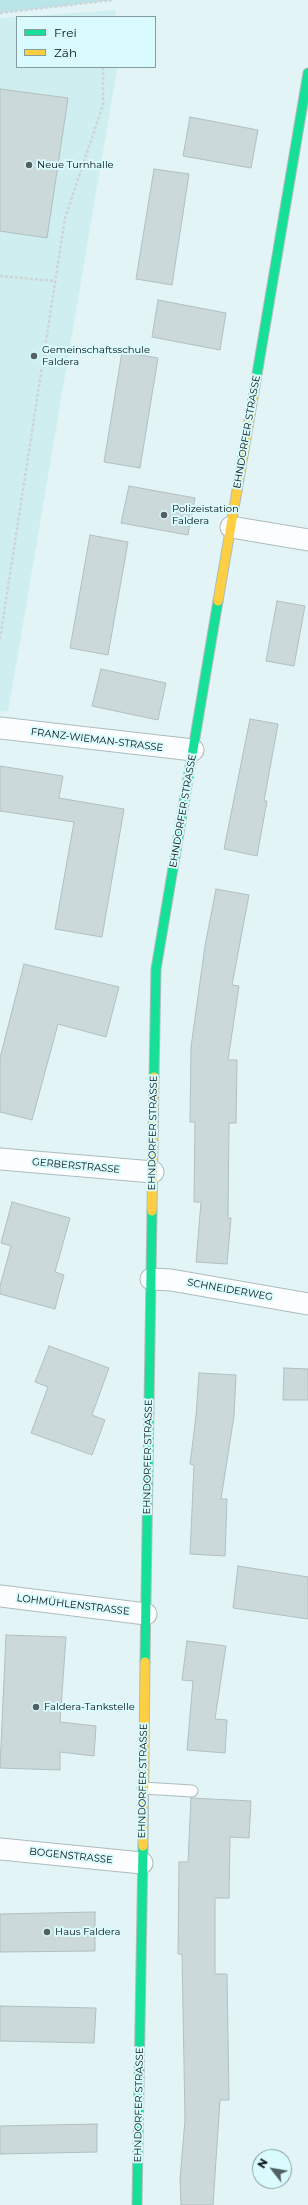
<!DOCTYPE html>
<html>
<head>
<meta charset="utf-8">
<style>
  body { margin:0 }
  #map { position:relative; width:308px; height:2205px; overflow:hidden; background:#e2f4f5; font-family:Montserrat,sans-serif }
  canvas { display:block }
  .legend { position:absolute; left:16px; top:16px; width:140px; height:52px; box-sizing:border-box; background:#dafbfd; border:1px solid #859d9f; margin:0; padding:5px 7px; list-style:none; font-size:12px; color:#061112 }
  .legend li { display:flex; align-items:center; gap:8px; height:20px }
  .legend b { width:20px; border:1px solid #859d9f }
  .north { position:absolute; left:252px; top:2149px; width:40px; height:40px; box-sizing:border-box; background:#dafbfd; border:1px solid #859d9f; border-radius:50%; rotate:301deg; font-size:11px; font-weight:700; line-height:16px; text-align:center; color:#061112 }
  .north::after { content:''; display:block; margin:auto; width:14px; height:18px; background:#536061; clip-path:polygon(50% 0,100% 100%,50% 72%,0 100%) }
</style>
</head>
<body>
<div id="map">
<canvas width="308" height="2205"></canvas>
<ul class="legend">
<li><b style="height:5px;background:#16e098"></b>Frei</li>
<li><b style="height:5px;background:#ffcf43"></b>Zäh</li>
</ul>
<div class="north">N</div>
</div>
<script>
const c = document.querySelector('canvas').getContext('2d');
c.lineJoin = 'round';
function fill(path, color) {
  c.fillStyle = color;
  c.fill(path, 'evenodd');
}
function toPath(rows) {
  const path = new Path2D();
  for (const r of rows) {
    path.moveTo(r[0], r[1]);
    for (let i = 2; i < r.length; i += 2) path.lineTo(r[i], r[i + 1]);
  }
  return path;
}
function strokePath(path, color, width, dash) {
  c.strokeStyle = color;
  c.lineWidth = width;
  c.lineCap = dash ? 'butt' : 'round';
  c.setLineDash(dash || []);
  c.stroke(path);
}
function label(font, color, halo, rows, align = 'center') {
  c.font = font + ' Montserrat,sans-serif';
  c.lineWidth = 4;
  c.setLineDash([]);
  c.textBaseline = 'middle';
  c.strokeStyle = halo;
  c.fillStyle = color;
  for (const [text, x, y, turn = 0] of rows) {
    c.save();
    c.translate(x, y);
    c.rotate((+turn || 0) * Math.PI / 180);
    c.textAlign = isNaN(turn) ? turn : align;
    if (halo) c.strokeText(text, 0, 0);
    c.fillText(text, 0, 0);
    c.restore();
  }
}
fill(toPath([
  [115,10,116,17,20,17],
  [17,17,17,67,117,67,117,69,8,712,0,711,0,18]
]), '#cfeeef');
fill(toPath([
  [0,0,113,0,0,13]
]), '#b9e5e9');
const building = toPath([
  [0,89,68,98,47,238,0,231,0,89],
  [190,117,258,130,251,168,183,156,190,117],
  [154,169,189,174,172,285,136,279,154,169],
  [158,300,226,313,220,350,152,337,158,300],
  [122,352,158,358,140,468,104,462,122,352],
  [129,486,195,498,188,535,121,523,129,486],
  [90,535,128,542,108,655,70,648,90,535],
  [277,601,305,606,294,666,266,661,277,601],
  [101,669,166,683,158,720,92,706,101,669],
  [250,719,278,724,264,801,267,801,257,856,224,849,250,719],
  [0,766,63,776,59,798,124,809,102,937,55,929,74,822,0,811,0,766],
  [216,889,249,895,232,985,239,986,228,1060,237,1060,236,1123,229,1123,228,1218,231,1218,227,1264,196,1262,201,1202,194,1202,195,1122,190,1122,191,1047,205,946,216,889],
  [24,964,119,987,106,1037,58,1024,32,1120,0,1112,0,1058,24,964],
  [12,1202,70,1218,55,1272,64,1275,55,1309,0,1294,0,1286,11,1246,1,1243,12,1202],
  [49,1346,109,1368,92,1415,105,1420,92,1455,31,1433,48,1387,35,1382,49,1346],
  [284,1368,308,1369,308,1400,283,1400,284,1368],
  [199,1373,236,1375,234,1416,221,1499,227,1499,225,1556,190,1554,194,1465,190,1464,196,1416,199,1373],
  [238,1566,308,1577,308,1619,233,1608,238,1566],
  [6,1635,66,1637,60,1722,96,1726,94,1756,60,1752,60,1770,0,1768,6,1635],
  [187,1641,226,1646,215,1719,227,1720,225,1753,187,1750,193,1681,182,1680,187,1641],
  [191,1798,251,1801,249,1838,230,1837,229,1898,215,1898,215,1974,227,1974,229,2100,220,2100,213,2205,181,2205,180,2179,185,2120,182,1954,178,1954,179,1862,188,1862,191,1798],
  [95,1912,95,1951,0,1952,0,1914,95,1912],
  [0,2006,96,2008,94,2043,0,2041,0,2006],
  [97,2124,97,2152,0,2154,0,2126,97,2124]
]);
fill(building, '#cbd9da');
strokePath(building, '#b1bfc0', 1);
const lane = toPath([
  [143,1788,192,1791]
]);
const street = toPath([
  [231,527,308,540],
  [0,728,193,750],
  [0,1159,153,1172],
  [151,1279,171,1280,308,1304],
  [0,1596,146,1614],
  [0,1849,142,1863]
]);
const fast = toPath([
  [255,386,308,73],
  [154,1077,156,969,218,601],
  [145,1662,152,1211],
  [137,2205,143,1846]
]);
const slow = toPath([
  [218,601,255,386],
  [152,1211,154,1077],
  [143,1846,145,1662]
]);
strokePath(lane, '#aebcbd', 13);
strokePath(street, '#aebcbd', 23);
strokePath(fast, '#aebcbd', 11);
strokePath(slow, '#aebcbd', 11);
strokePath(toPath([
  [0,13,113,0],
  [0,276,55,281],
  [0,639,65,218,103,105,103,67]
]), '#cfd5d6', 2.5, [3, 2]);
strokePath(lane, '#fbfdfe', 11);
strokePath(street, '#fbfdfe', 21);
strokePath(fast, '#16e098', 9);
strokePath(slow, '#ffcf43', 9);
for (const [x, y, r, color] of [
  [29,165,4,"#536061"],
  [34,356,4,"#536061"],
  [164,515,4,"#536061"],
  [36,1707,4,"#536061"],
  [47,1932,4,"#536061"]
]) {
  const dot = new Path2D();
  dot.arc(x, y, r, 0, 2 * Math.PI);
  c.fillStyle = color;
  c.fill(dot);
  strokePath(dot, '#dafbfd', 1.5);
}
label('10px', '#061112', '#dafbfd', [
  ["Neue Turnhalle",37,165],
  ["Gemeinschaftsschule",42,350],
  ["Faldera",42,362],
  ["Polizeistation",172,509],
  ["Faldera",172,521],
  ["Faldera-Tankstelle",44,1707],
  ["Haus Faldera",55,1932]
], 'left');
label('10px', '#061112', '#dafbfd', [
  ["EHNDORFER STRASSE",247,432,-80],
  ["FRANZ-WIEMAN-STRASSE",97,740,7],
  ["EHNDORFER STRASSE",183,811,-80],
  ["EHNDORFER STRASSE",153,1133,-89],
  ["GERBERSTRASSE",76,1166,5],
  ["SCHNEIDERWEG",230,1290,10],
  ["EHNDORFER STRASSE",148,1457,-89],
  ["LOHMÜHLENSTRASSE",73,1605,7],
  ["EHNDORFER STRASSE",143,1781,-89],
  ["BOGENSTRASSE",71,1856,6],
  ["EHNDORFER STRASSE",139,2105,-89]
]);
</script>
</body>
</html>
